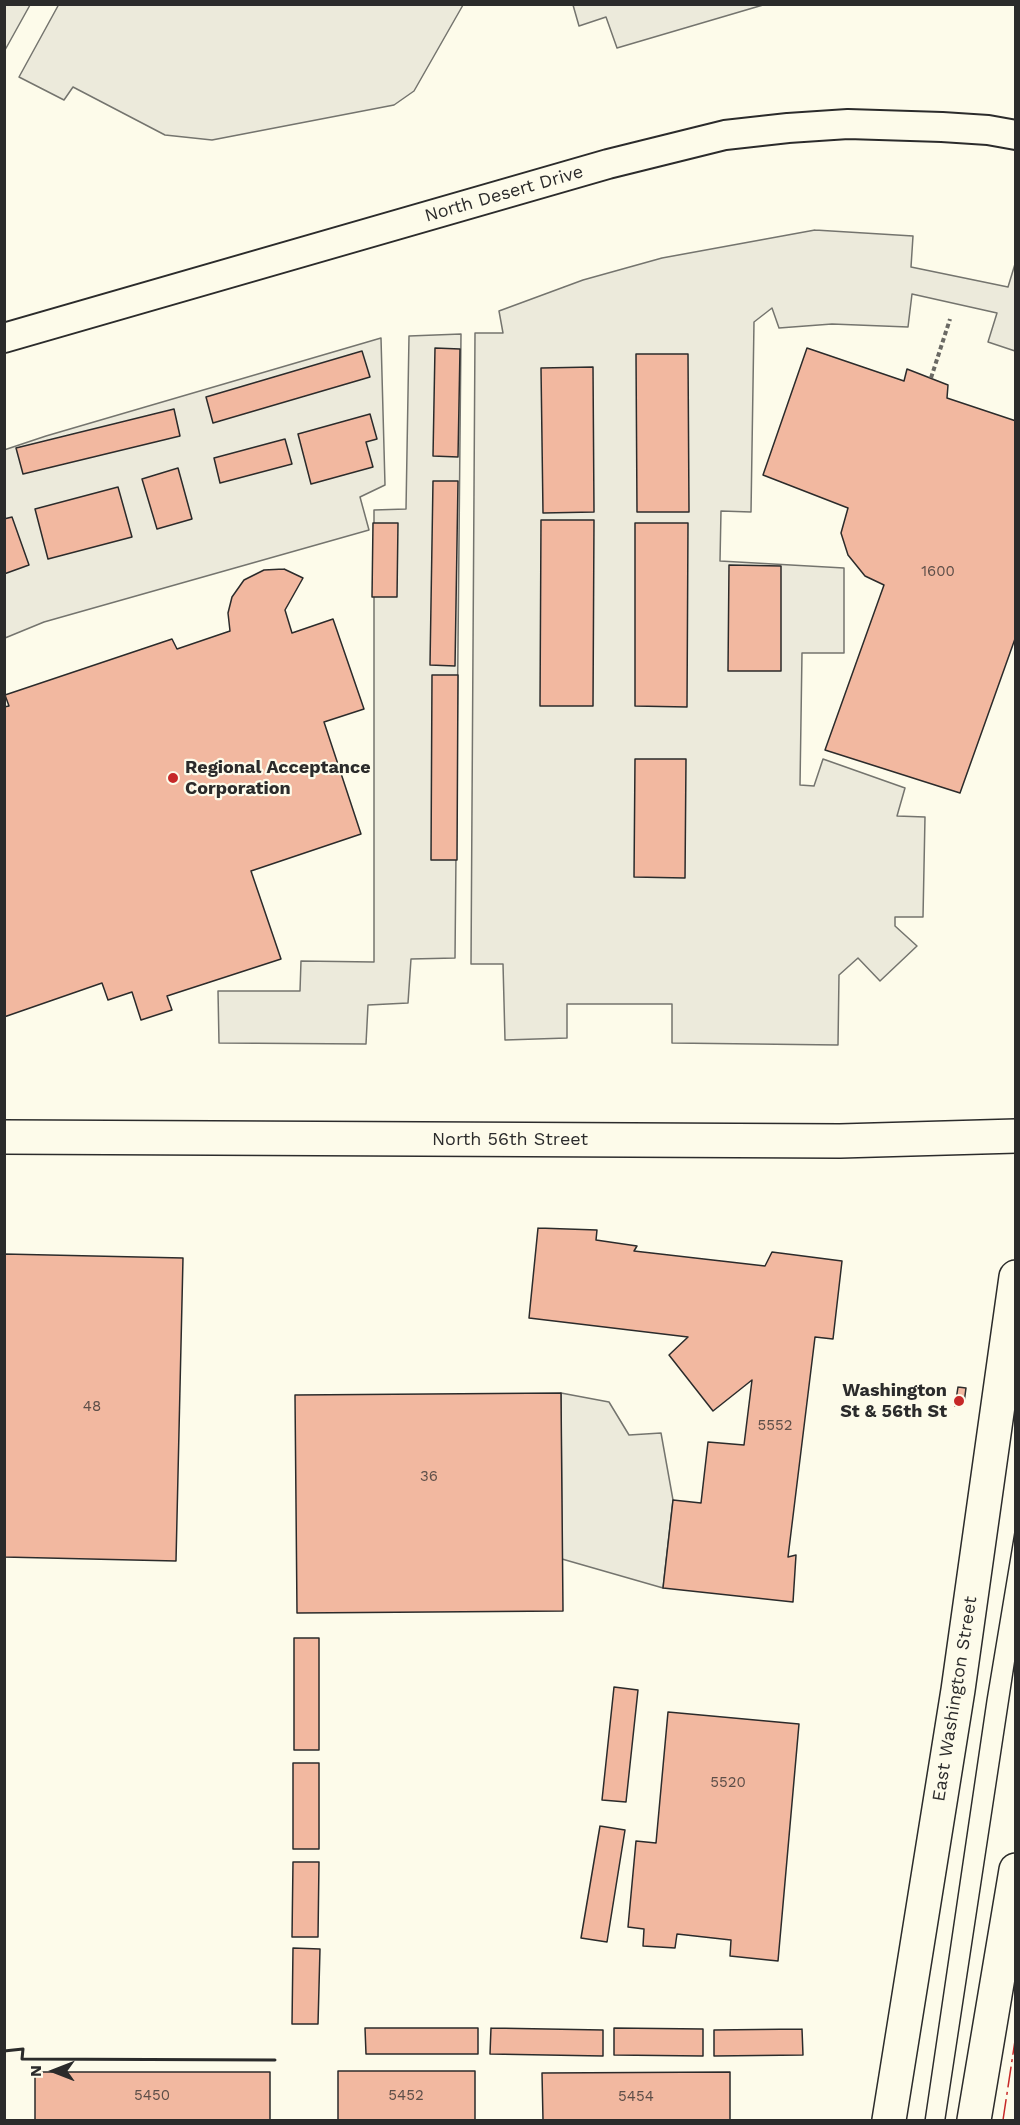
<!DOCTYPE html>
<html>
<head>
<meta charset="utf-8">
<style>
  body { margin:0 }
  #map { position:relative; width:1020px; height:2125px; overflow:hidden; background:#fdfbea; font-family:"Work Sans",sans-serif }
  canvas { display:block }
  .frame { position:absolute; inset:0; border:6px solid #2b2b2b; pointer-events:none }
  .north { position:absolute; left:24px; top:2041px; width:60px; height:60px; -webkit-text-stroke:4px #fdfbea; paint-order:stroke; rotate:270deg; font-size:16px; font-weight:700; line-height:24px; text-align:center; color:#2b2b2b }
  .north::after { content:''; display:block; margin:auto; width:21px; height:27px; background:#2b2b2b; clip-path:polygon(50% 0,100% 100%,50% 72%,0 100%) }
</style>
</head>
<body>
<div id="map">
<canvas width="1020" height="2125"></canvas>
<div class="frame"></div>
<div class="north">N</div>
</div>
<script>
const c = document.querySelector('canvas').getContext('2d');
c.lineJoin = 'round';
function fill(path, color) {
  c.fillStyle = color;
  c.fill(path, 'evenodd');
}
function toPath(rows) {
  const path = new Path2D();
  for (const r of rows) {
    path.moveTo(r[0], r[1]);
    for (let i = 2; i < r.length; i += 2) path.lineTo(r[i], r[i + 1]);
  }
  return path;
}
function strokePath(path, color, width, dash) {
  c.strokeStyle = color;
  c.lineWidth = width;
  c.lineCap = dash ? 'butt' : 'round';
  c.setLineDash(dash || []);
  c.stroke(path);
}
function label(font, color, halo, rows, align = 'center') {
  c.font = font + ' "Work Sans",sans-serif';
  c.lineWidth = 4.5;
  c.setLineDash([]);
  c.textBaseline = 'middle';
  c.strokeStyle = halo;
  c.fillStyle = color;
  for (const [text, x, y, turn = 0] of rows) {
    c.save();
    c.translate(x, y);
    c.rotate((+turn || 0) * Math.PI / 180);
    c.textAlign = isNaN(turn) ? turn : align;
    if (halo) c.strokeText(text, 0, 0);
    c.fillText(text, 0, 0);
    c.restore();
  }
}
const parking = toPath([
  [5,4,30,5,5,50,4,5,5,4],
  [59,4,463,4,463,5,414,91,394,105,212,140,165,135,73,87,64,100,19,77,59,4],
  [573,5,573,4,763,5,617,48,606,17,579,26,573,5],
  [815,230,913,236,911,267,1008,287,1015,264,1015,351,988,342,997,313,912,294,908,327,832,324,779,328,772,308,754,322,751,512,721,511,720,561,844,568,844,653,802,653,800,785,814,786,823,759,905,788,897,816,925,817,923,917,895,917,895,926,917,946,880,981,858,958,839,975,838,1045,672,1043,672,1004,567,1004,567,1038,505,1040,503,964,471,964,475,333,503,333,499,311,583,280,662,258,815,230],
  [461,334,455,958,411,959,408,1003,368,1005,366,1044,219,1043,218,991,300,991,301,961,374,962,374,510,406,509,409,336,461,334],
  [381,338,385,485,360,497,369,530,44,622,5,638,4,450,46,436,381,338],
  [561,1393,609,1402,629,1435,661,1433,673,1500,663,1588,562,1559,561,1393]
]);
fill(parking, '#eceadb');
strokePath(parking, '#74746e', 1.5);
const building = toPath([
  [435,348,460,349,458,457,433,456,435,348],
  [807,348,904,381,907,369,948,385,947,398,1016,421,1016,636,960,793,825,750,884,585,865,576,848,555,841,533,848,508,763,475,807,348],
  [362,351,370,377,213,423,206,397,362,351],
  [636,354,688,354,689,512,637,512,636,354],
  [593,367,594,512,543,513,541,368,593,367],
  [174,409,180,436,23,474,16,448,174,409],
  [370,414,377,439,366,442,373,467,311,484,298,434,370,414],
  [285,439,292,464,220,483,214,458,285,439],
  [178,468,192,519,157,529,142,479,178,468],
  [433,481,458,481,455,666,430,665,433,481],
  [118,487,132,537,48,559,35,509,118,487],
  [12,517,29,565,4,574,4,519,12,517],
  [541,520,594,520,593,706,540,706,541,520],
  [373,523,398,523,397,597,372,597,373,523],
  [635,523,688,523,687,707,635,706,635,523],
  [729,565,781,566,781,671,728,671,729,565],
  [284,569,303,578,285,610,292,633,333,619,364,709,324,722,361,834,251,871,281,959,167,996,172,1010,141,1020,132,992,108,1000,102,983,4,1017,4,707,9,706,5,695,172,639,177,649,230,631,228,613,232,597,244,580,264,570,284,569],
  [432,675,458,675,457,860,431,860,432,675],
  [635,759,686,759,685,878,634,877,635,759],
  [538,1228,597,1230,596,1240,637,1246,634,1251,765,1266,772,1252,842,1261,833,1339,815,1337,788,1557,796,1555,793,1602,663,1588,673,1500,701,1503,708,1442,744,1445,752,1380,713,1411,669,1355,688,1337,529,1318,538,1228],
  [4,1254,183,1258,176,1561,4,1557,4,1254],
  [958,1387,966,1388,964,1403,955,1406,958,1387],
  [561,1393,563,1611,297,1613,295,1395,561,1393],
  [294,1638,319,1638,319,1750,294,1750,294,1638],
  [614,1687,638,1690,626,1802,602,1800,614,1687],
  [668,1712,799,1724,778,1961,730,1956,731,1940,677,1934,675,1948,643,1946,644,1929,628,1927,636,1841,656,1843,668,1712],
  [293,1763,319,1763,319,1849,293,1849,293,1763],
  [600,1826,625,1830,607,1942,581,1938,600,1826],
  [293,1862,319,1862,318,1937,292,1937,293,1862],
  [293,1948,320,1949,318,2024,292,2024,293,1948],
  [365,2028,478,2028,478,2054,366,2054,365,2028],
  [491,2028,603,2030,603,2056,490,2054,491,2028],
  [614,2028,703,2029,703,2056,614,2055,614,2028],
  [802,2029,803,2055,714,2056,714,2030,802,2029],
  [338,2071,475,2071,475,2120,338,2120,338,2071],
  [35,2072,270,2072,270,2120,35,2120,35,2072],
  [730,2072,730,2120,543,2120,542,2073,730,2072]
]);
fill(building, '#f2b8a0');
strokePath(building, '#2b2b2b', 1.5);
const street = toPath([
  [4,338,608,164,725,135,788,128,848,124,942,127,988,130,1016,135]
]);
const secondary = toPath([
  [4,1137,840,1141,1016,1136]
]);
const primary = toPath([
  [889,2120,958,1690,1016,1277],
  [974,2120,1016,1870]
]);
strokePath(street, '#2b2b2b', 32);
strokePath(secondary, '#2b2b2b', 36);
strokePath(primary, '#2b2b2b', 36);
strokePath(toPath([
  [931,378,950,319]
]), '#6a6964', 4, [4.5, 3]);
strokePath(street, '#fdfbea', 28);
strokePath(secondary, '#fdfbea', 33);
strokePath(primary, '#fdfbea', 33);
strokePath(toPath([
  [925,2120,987,1699,1016,1525],
  [945,2120,1016,1653]
]), '#2b2b2b', 1.5);
strokePath(toPath([
  [4,2051,23,2049,22,2059,275,2060]
]), '#2b2b2b', 3);
strokePath(toPath([
  [1003,2120,1016,2034]
]), '#c62828', 1.5, [21, 4.5, 3, 4.5]);
for (const [x, y, r, color] of [
  [173,778,6,"#c62828"],
  [959,1401,6,"#c62828"]
]) {
  const dot = new Path2D();
  dot.arc(x, y, r, 0, 2 * Math.PI);
  c.fillStyle = color;
  c.fill(dot);
  strokePath(dot, '#fdfbea', 2);
}
label('15px', '#5d4e48', null, [
  ["1600",938,572],
  ["48",92,1407],
  ["5552",775,1426],
  ["36",429,1477],
  ["5520",728,1783],
  ["5450",152,2096],
  ["5452",406,2096],
  ["5454",636,2097]
]);
label('18px', '#2b2b2b', '#fdfbea', [
  ["North Desert Drive",504,194,-16],
  ["North 56th Street",510,1140],
  ["East Washington Street",955,1699,-81]
]);
label('bold 18px', '#2b2b2b', '#fdfbea', [
  ["Regional Acceptance",185,768],
  ["Corporation",185,789],
  ["Washington",947,1391,"right"],
  ["St & 56th St",947,1412,"right"]
], 'left');
</script>
</body>
</html>
